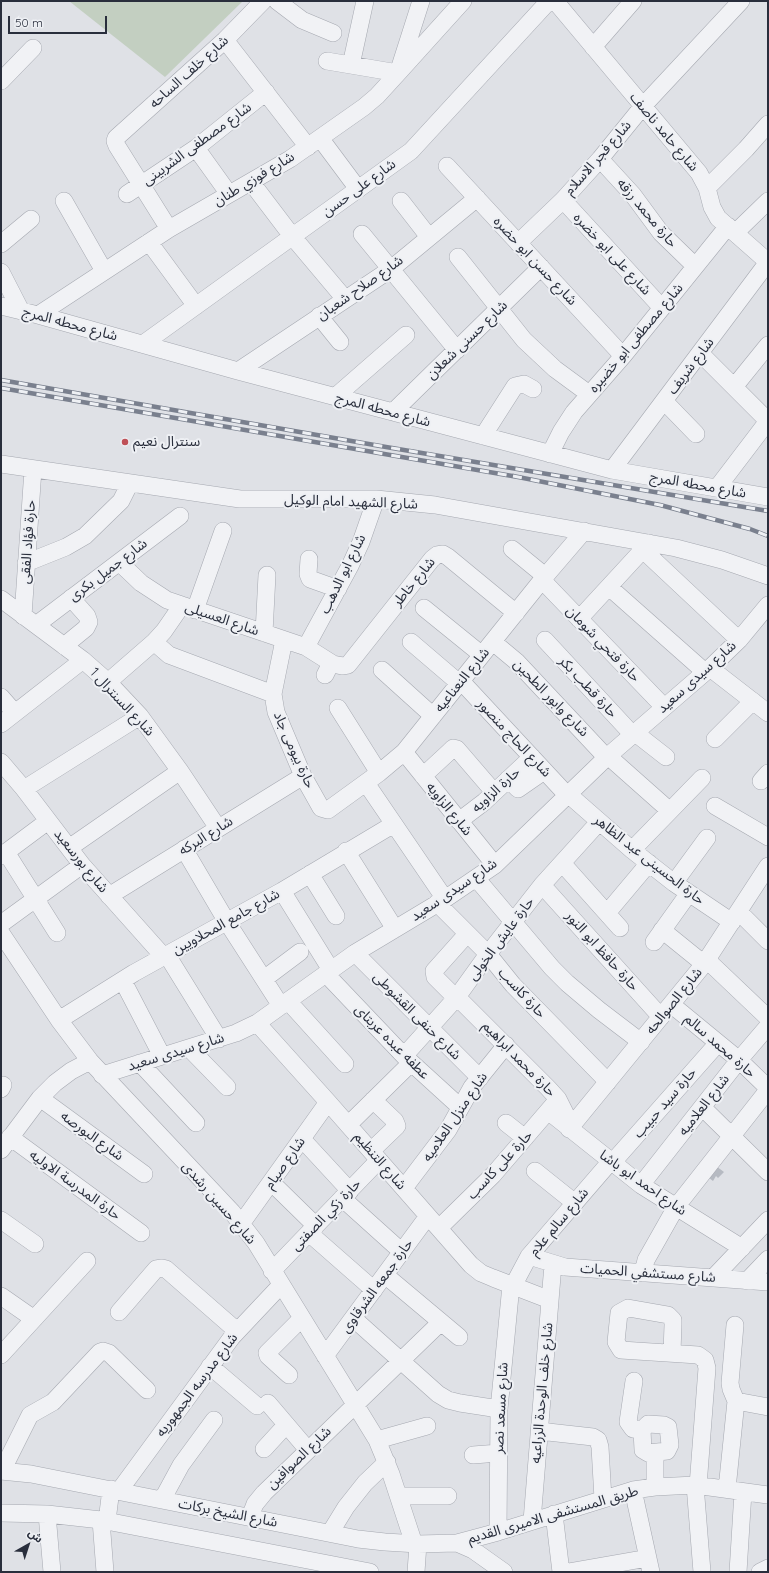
<!DOCTYPE html>
<html>
<head>
<meta charset="utf-8">
<style>
  body { margin:0 }
  #map { position:relative; width:769px; height:1573px; overflow:hidden; background:#dfe1e6; font-family:Quicksand,"Noto Sans Arabic",sans-serif }
  canvas { display:block }
  .frame { position:absolute; inset:0; border:2px solid #292e3c; pointer-events:none }
  .north { position:absolute; left:8px; top:1525px; width:40px; height:40px; -webkit-text-stroke:3px #eef0f4; paint-order:stroke; rotate:39deg; font-size:11px; font-weight:700; line-height:16px; text-align:center; color:#292e3c }
  .north::after { content:''; display:block; margin:auto; width:14px; height:18px; background:#292e3c; clip-path:polygon(50% 0,100% 100%,50% 72%,0 100%) }
  .scale { position:absolute; left:8px; top:16px; width:99px; height:18px; box-sizing:border-box; border:2px solid #292e3c; border-top:0; padding-left:5px; font-size:12px; line-height:14px; white-space:nowrap; color:#292e3c; -webkit-text-stroke:3px #eef0f4; paint-order:stroke }
</style>
</head>
<body>
<div id="map">
<canvas width="769" height="1573"></canvas>
<div class="frame"></div>
<div class="north">ش</div>
<div class="scale">50 m</div>
</div>
<script>
const c = document.querySelector('canvas').getContext('2d');
c.lineJoin = 'round';
function fill(path, color) {
  c.fillStyle = color;
  c.fill(path, 'evenodd');
}
function toPath(rows) {
  const path = new Path2D();
  for (const r of rows) {
    path.moveTo(r[0], r[1]);
    for (let i = 2; i < r.length; i += 2) path.lineTo(r[i], r[i + 1]);
  }
  return path;
}
function strokePath(path, color, width, dash) {
  c.strokeStyle = color;
  c.lineWidth = width;
  c.lineCap = dash ? 'butt' : 'round';
  c.setLineDash(dash || []);
  c.stroke(path);
}
function label(font, color, halo, rows, align = 'center') {
  c.font = font + ' Quicksand,"Noto Sans Arabic",sans-serif';
  c.lineWidth = 4;
  c.setLineDash([]);
  c.textBaseline = 'middle';
  c.strokeStyle = halo;
  c.fillStyle = color;
  for (const [text, x, y, turn = 0] of rows) {
    c.save();
    c.translate(x, y);
    c.rotate((+turn || 0) * Math.PI / 180);
    c.textAlign = isNaN(turn) ? turn : align;
    if (halo) c.strokeText(text, 0, 0);
    c.fillText(text, 0, 0);
    c.restore();
  }
}
fill(toPath([
  [69,1,243,1,165,77]
]), '#c3cfc1');
fill(toPath([
  [712,1163,724,1172,718,1178,716,1176,713,1181,704,1174]
]), '#b6bac2');
const minor = toPath([
  [277,1,302,20,333,33],
  [555,1,699,173,707,188,712,207,718,218,768,262],
  [225,40,308,147],
  [593,47,633,1],
  [327,61,398,73,463,1],
  [351,65,365,1],
  [1,81,33,48],
  [320,138,358,189],
  [196,148,229,194],
  [600,159,633,195,661,233,695,266],
  [447,166,623,356],
  [251,182,292,236,345,299],
  [707,188,746,149,768,124],
  [127,194,196,148,266,92],
  [563,200,662,308],
  [64,201,104,271],
  [401,201,429,237],
  [169,229,117,146,115,141,116,138,225,40,263,1],
  [735,233,768,201],
  [362,234,457,350],
  [149,242,196,306],
  [518,243,563,200,600,159,643,106,741,1],
  [1,244,31,219],
  [458,257,524,340,555,369,589,394],
  [1,272,21,311],
  [1,306,38,315,238,371,612,470,768,497],
  [38,315,169,229,290,159,364,107,377,96,398,73,421,1],
  [319,316,340,342],
  [143,344,411,151,549,1],
  [700,353,768,421],
  [238,371,391,269,477,198],
  [734,387,768,345],
  [335,397,406,335],
  [664,401,696,434],
  [393,412,541,267],
  [483,436,515,386,524,384,533,389],
  [550,454,561,432,574,412,623,356,728,226],
  [1,464,240,499,376,499,435,505,676,548,722,560,768,576],
  [612,470,768,262],
  [717,488,768,421],
  [512,549,545,576],
  [643,550,739,640],
  [309,559,308,574,310,579,338,589],
  [119,562,141,583,167,600,306,647,333,664],
  [26,563,66,547,85,536,121,501,130,483],
  [542,580,664,707],
  [609,587,705,672],
  [1,599,83,660,108,682,140,716,180,771,218,828],
  [424,608,482,655],
  [195,610,223,531],
  [23,616,33,469],
  [579,619,649,543],
  [36,625,180,516],
  [264,633,267,575],
  [284,640,273,694,276,712,303,776,321,808,328,810,379,773,404,752,542,580,584,531],
  [545,640,632,734],
  [154,642,169,655,273,694],
  [411,642,459,683],
  [493,642,517,662,606,757],
  [64,646,86,628,89,622,87,616,71,598],
  [306,647,350,566,361,542,376,499],
  [710,668,768,713],
  [382,670,433,716],
  [325,675,329,667,333,664,342,666,348,665,432,559,437,555,443,554,448,557,516,613],
  [461,681,567,795],
  [108,682,154,642,164,631,182,605],
  [1,697,15,713],
  [338,708,379,773],
  [1,724,83,660],
  [634,732,666,757],
  [715,739,753,701],
  [404,752,495,865],
  [608,756,670,811],
  [1,762,24,789,82,865,164,957],
  [423,776,450,751,453,748,457,749,494,792],
  [508,779,518,789,544,771],
  [761,781,768,773],
  [366,783,445,899],
  [24,789,140,716],
  [568,794,632,850,674,883,732,922],
  [715,806,768,837],
  [459,821,484,802,532,757],
  [69,848,180,771],
  [184,849,227,922,281,1006],
  [632,850,702,778],
  [346,851,395,929],
  [6,852,57,933],
  [1,856,48,821],
  [562,863,620,928],
  [310,874,336,916],
  [476,878,552,968,567,983,599,1010,641,1042],
  [674,883,707,838],
  [542,885,661,1017],
  [282,891,331,970],
  [109,896,303,776],
  [437,903,488,954,513,985,608,1082],
  [739,912,768,941],
  [607,913,649,863],
  [1,924,82,865],
  [662,930,704,964],
  [1,933,59,1020,90,1061,232,1212,256,1243,377,1440,391,1474,414,1544],
  [654,942,689,893],
  [355,953,480,1078],
  [167,955,219,1039],
  [707,960,768,1018],
  [326,974,404,1056,460,1107],
  [264,979,300,952],
  [123,981,162,1056],
  [457,997,548,1088,558,1099,565,1113,569,1129],
  [456,998,435,977,434,971,467,934],
  [288,1001,345,1064],
  [672,1005,739,1060,768,1088],
  [59,1020,134,973,282,891,394,824],
  [257,1023,328,1102,471,1265,481,1273,493,1278,550,1300],
  [189,1048,227,1087],
  [404,1056,457,997,488,954,542,885,599,822],
  [140,1063,196,1123],
  [102,1075,236,1033,257,1023,355,953,445,899,495,865,608,756,710,668,739,640,768,605],
  [1,1089,3,1085],
  [40,1098,144,1174],
  [703,1108,768,1172],
  [548,1111,641,1185,742,1248],
  [506,1123,525,1138],
  [348,1125,411,1063],
  [569,1129,704,964,768,866],
  [10,1137,141,1233],
  [302,1139,350,1191],
  [1,1150,40,1098,55,1083,71,1071,90,1061],
  [371,1151,397,1126,395,1121,373,1100],
  [612,1163,718,1043],
  [535,1171,575,1203],
  [271,1182,316,1226],
  [641,1185,739,1060,768,1026],
  [404,1188,448,1130,472,1087,506,1045],
  [342,1198,402,1252],
  [1,1220,35,1244],
  [241,1224,328,1102],
  [439,1228,493,1175,554,1104],
  [309,1233,374,1290],
  [529,1256,565,1267,768,1282],
  [272,1271,379,1160],
  [643,1273,646,1260,676,1207,768,1090],
  [385,1275,459,1337],
  [713,1278,768,1220],
  [747,1281,768,1259],
  [513,1286,529,1256,610,1162],
  [1,1296,34,1319],
  [119,1312,156,1269,162,1268,166,1269,237,1331],
  [353,1318,438,1394,448,1400,460,1403,499,1409],
  [672,1352,673,1325,673,1320,668,1315,628,1308,619,1313,616,1342,621,1350,698,1355,705,1360,707,1368,698,1486],
  [1,1355,87,1261],
  [325,1356,428,1216],
  [210,1366,257,1406],
  [289,1375,268,1356,267,1353,301,1319],
  [634,1381,628,1422,633,1429,642,1430],
  [736,1401,768,1407],
  [268,1403,308,1450],
  [648,1424,664,1425,668,1427,670,1445,667,1451,648,1453,643,1450,642,1430,648,1424],
  [548,1432,593,1437,598,1440,600,1447,603,1499],
  [377,1440,427,1426],
  [264,1449,286,1425],
  [473,1455,499,1453],
  [1,1471,31,1474,358,1539,385,1542,418,1544,457,1543,498,1532,633,1490,655,1487,695,1485,768,1495],
  [2,1471,30,1415,53,1402,100,1352,103,1351,109,1353,147,1390],
  [695,1485,702,1572],
  [655,1487,655,1453],
  [727,1489,736,1401,731,1389,730,1383,735,1325],
  [633,1490,651,1572],
  [119,1491,232,1337,281,1285],
  [399,1496,448,1496],
  [162,1500,181,1465,214,1420],
  [1,1513,47,1514,101,1520,370,1572],
  [47,1514,52,1572],
  [554,1514,561,1572],
  [250,1517,255,1504,264,1493,441,1322],
  [101,1520,105,1572],
  [107,1521,111,1489],
  [532,1521,553,1264],
  [498,1532,499,1409,511,1285],
  [330,1533,346,1507,365,1483,387,1462],
  [457,1543,473,1550,504,1572],
  [416,1572,418,1544],
  [568,1572,648,1558],
  [738,1572,743,1492],
  [760,1572,768,1568]
]);
strokePath(minor, '#a5a8b0', 18);
strokePath(minor, '#f1f2f5', 17);
const rail = toPath([
  [1,380,386,447,768,511],
  [1,388,518,477],
  [513,476,660,505,750,529,768,536]
]);
strokePath(rail, '#7a808e', 4.5);
strokePath(rail, '#eef0f4', 3, [9]);
for (const [x, y, r, color] of [
  [125,442,4,"#bf5057"]
]) {
  const dot = new Path2D();
  dot.arc(x, y, r, 0, 2 * Math.PI);
  c.fillStyle = color;
  c.fill(dot);
  strokePath(dot, '#eef0f4', 1.5);
}
label('14px', '#292e3c', '#eef0f4', [
  ["شارع خلف الساحه",189,72,-42],
  ["شارع حامد ناصف",664,132,50],
  ["شارع مصطفى الشربينى",197,144,-36],
  ["شارع فجر الاسلام",598,158,-49],
  ["شارع فوزي طنان",254,179,-31],
  ["شارع على حسن",359,188,-36],
  ["حارة محمد رزقه",647,213,50],
  ["شارع على ابو خضره",612,254,47],
  ["شارع حسن ابو حضره",535,261,47],
  ["شارع صلاح شعبان",360,288,-35],
  ["شارع محطه المرج",70,324,15],
  ["شارع مصطفى ابو خضيره",636,338,-50],
  ["شارع حسنى شعلان",467,340,-44],
  ["شارع شريف",691,366,-53],
  ["شارع محطه المرج",383,410,15],
  ["شارع محطه المرج",698,485,10],
  ["شارع الشهيد امام الوكيل",351,502,2],
  ["حارة فؤاد الفقى",28,542,-86],
  ["شارع جميل بكرى",108,570,-37],
  ["شارع ابو الدهب",343,574,-64],
  ["شارع خاطر",414,582,-51],
  ["شارع العسيلى",222,619,19],
  ["حارة فتحي شومان",603,644,46],
  ["شارع سيدى سعيد",697,677,-42],
  ["شارع النعناعيه",462,680,-51],
  ["حارة قطب بكر",588,687,47],
  ["شارع وابور الطحين",551,698,46],
  ["شارع السنترال 1",122,702,47],
  ["شارع الحاج منصور",514,738,47],
  ["حارة بيومى جاد",294,750,66],
  ["حارة الزاويه",496,790,-42],
  ["شارع الزاويه",449,809,51],
  ["شارع البركه",206,836,-32],
  ["حارة الحسينى عبد الظاهر",649,860,38],
  ["شارع بورسعيد",81,861,51],
  ["شارع سيدى سعيد",454,890,-34],
  ["شارع جامع المحلاويين",226,922,-29],
  ["حارة عايش الخولى",501,939,-53],
  ["حارة حافظ ابو النور",602,951,48],
  ["حارة كاسب",522,993,47],
  ["شارع الصوالحه",674,1001,-51],
  ["شارع حنفى القشوطى",417,1016,45],
  ["عطفه عبده عربتاى",392,1042,45],
  ["حارة محمد سالم",720,1046,41],
  ["شارع سيدى سعيد",176,1052,-17],
  ["حارة محمد ابراهيم",519,1059,46],
  ["حارة سيد حبيب",665,1103,-49],
  ["شارع العلاميه",704,1105,-52],
  ["شارع منزل العلاميه",455,1117,-56],
  ["شارع البورصه",92,1136,36],
  ["شارع التنظيم",380,1161,49],
  ["شارع صيام",285,1163,-55],
  ["حارة على كاسب",500,1165,-47],
  ["شارع احمد ابو باشا",643,1183,35],
  ["حارة المدرسة الاوليه",75,1185,36],
  ["شارع حسين رشدى",219,1203,49],
  ["حارة زكي الصفتى",326,1215,-46],
  ["شارع سالم علام",559,1222,-50],
  ["شارع مستشفي الحميات",648,1273,4],
  ["حارة جمعه الشرقاوى",377,1286,-54],
  ["شارع مدرسه الجمهوريه",197,1385,-53],
  ["شارع خلف الوحدة الزراعيه",542,1393,-85],
  ["شارع مسعد نصر",501,1408,-87],
  ["شارع الصوافين",299,1458,-44],
  ["شارع الشيخ بركات",228,1513,11],
  ["طريق المستشفى الاميرى القديم",553,1515,-16]
]);
label('14px', '#292e3c', '#eef0f4', [
  ["سنترال نعيم",133,442]
], 'left');
</script>
</body>
</html>
